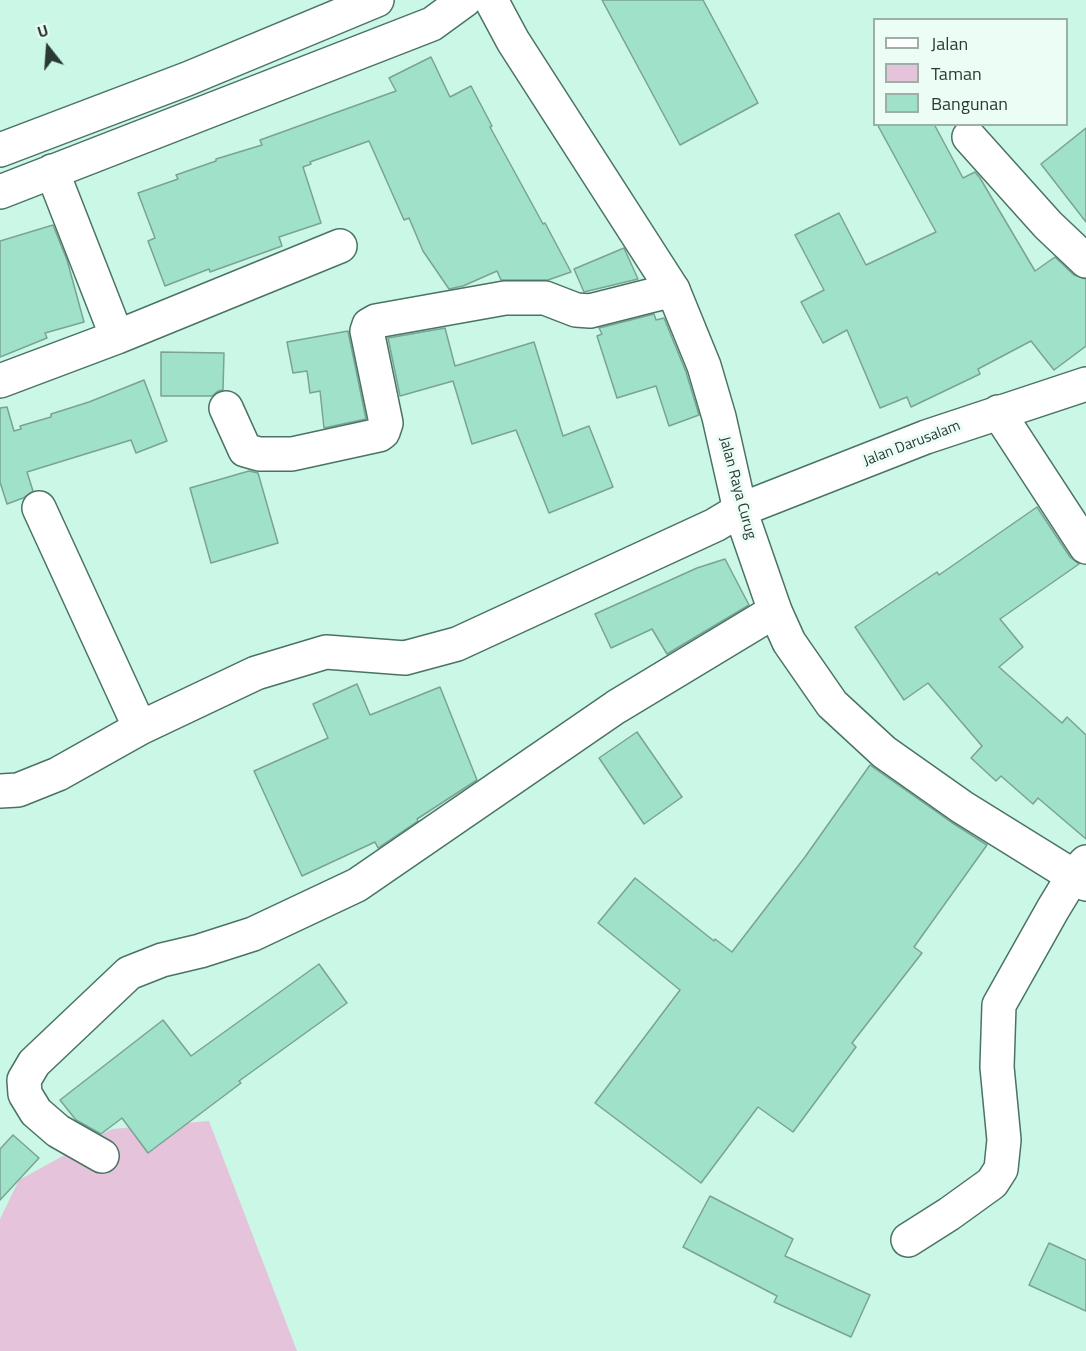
<!DOCTYPE html>
<html>
<head>
<meta charset="utf-8">
<style>
  body { margin:0 }
  #map { position:relative; width:1086px; height:1351px; overflow:hidden; background:#cbf7e6; font-family:"Titillium Web",sans-serif }
  canvas { display:block }
  .legend { position:absolute; left:873px; top:18px; width:195px; height:108px; box-sizing:border-box; background:#ecfdf6; border:2px solid #9eafa8; margin:0; padding:8px 10px; list-style:none; font-size:18px; color:#293a34 }
  .legend li { display:flex; align-items:center; gap:12px; height:30px }
  .legend b { width:30px; border:2px solid #9eafa8 }
  .north { position:absolute; left:18px; top:18px; width:60px; height:60px; -webkit-text-stroke:4px #ecfdf6; paint-order:stroke; rotate:343deg; font-size:16px; font-weight:700; line-height:24px; text-align:center; color:#293a34 }
  .north::after { content:''; display:block; margin:auto; width:21px; height:27px; background:#293a34; clip-path:polygon(50% 0,100% 100%,50% 72%,0 100%) }
</style>
</head>
<body>
<div id="map">
<canvas width="1086" height="1351"></canvas>
<ul class="legend">
<li><b style="height:8px;background:#fff"></b>Jalan</li>
<li><b style="height:16px;background:#e5c3da"></b>Taman</li>
<li><b style="height:16px;background:#a0e1c9"></b>Bangunan</li>
</ul>
<div class="north">U</div>
</div>
<script>
const c = document.querySelector('canvas').getContext('2d');
c.lineJoin = 'round';
function fill(path, color) {
  c.fillStyle = color;
  c.fill(path, 'evenodd');
}
function toPath(rows) {
  const path = new Path2D();
  for (const r of rows) {
    path.moveTo(r[0], r[1]);
    for (let i = 2; i < r.length; i += 2) path.lineTo(r[i], r[i + 1]);
  }
  return path;
}
function strokePath(path, color, width, dash) {
  c.strokeStyle = color;
  c.lineWidth = width;
  c.lineCap = dash ? 'butt' : 'round';
  c.setLineDash(dash || []);
  c.stroke(path);
}
function label(font, color, halo, rows, align = 'center') {
  c.font = font + ' "Titillium Web",sans-serif';
  c.lineWidth = 6;
  c.setLineDash([]);
  c.textBaseline = 'middle';
  c.strokeStyle = halo;
  c.fillStyle = color;
  for (const [text, x, y, turn = 0] of rows) {
    c.save();
    c.translate(x, y);
    c.rotate((+turn || 0) * Math.PI / 180);
    c.textAlign = isNaN(turn) ? turn : align;
    if (halo) c.strokeText(text, 0, 0);
    c.fillText(text, 0, 0);
    c.restore();
  }
}
fill(toPath([
  [209,1121,297,1351,0,1351,0,1219,19,1180,112,1129]
]), '#e5c3da');
const building = toPath([
  [602,0,703,0,758,103,680,145,602,0],
  [431,57,450,97,471,86,492,126,490,127,543,224,545,223,571,272,548,280,501,280,497,271,463,286,449,289,423,251,409,218,404,220,369,141,310,162,311,164,303,167,321,223,279,237,282,246,210,272,209,269,165,286,148,241,155,238,138,193,178,179,176,175,216,161,216,159,262,145,260,140,396,91,389,78,431,57],
  [877,124,934,124,963,178,975,172,980,178,1035,271,1055,257,1074,275,1086,279,1086,346,1054,370,1031,341,978,369,980,374,911,407,907,397,880,408,847,330,823,343,801,302,824,290,795,235,839,213,866,265,936,232,877,124],
  [1086,128,1086,222,1041,164,1086,128],
  [53,225,67,260,84,322,45,333,47,338,0,357,0,241,53,225],
  [624,248,638,279,584,292,574,269,624,248],
  [654,314,656,320,664,318,686,372,699,415,669,426,656,386,617,398,597,336,602,334,599,328,654,314],
  [445,328,455,366,534,342,563,436,589,426,613,487,549,513,516,430,472,444,453,381,400,396,388,338,445,328],
  [348,331,366,419,324,428,320,391,310,393,307,371,293,373,287,342,348,331],
  [161,352,224,353,223,390,218,391,212,396,161,396,161,352],
  [144,380,167,441,136,453,131,440,27,472,33,491,23,498,7,504,0,482,0,408,7,407,14,431,21,429,20,426,51,417,51,414,89,402,144,380],
  [249,471,258,473,278,543,211,563,190,488,249,471],
  [1037,507,1070,557,1079,564,1000,619,1023,647,999,667,1062,723,1067,717,1086,735,1086,839,1038,798,1033,804,1001,776,996,781,971,758,982,746,928,683,904,700,855,627,937,572,939,575,1037,507],
  [725,559,749,605,667,654,652,629,611,648,595,614,697,568,725,559],
  [357,684,370,715,440,687,477,780,417,819,418,821,378,848,375,842,302,876,254,771,328,738,313,704,357,684],
  [637,732,682,797,644,824,599,758,637,732],
  [870,765,951,822,987,845,914,947,922,953,852,1043,856,1047,793,1132,758,1107,701,1183,595,1103,680,990,598,923,635,878,714,941,715,939,732,952,805,857,870,765],
  [319,964,347,1003,239,1081,241,1083,148,1153,122,1118,101,1134,76,1120,60,1100,163,1020,191,1056,319,964],
  [13,1135,39,1158,0,1200,0,1149,13,1135],
  [710,1196,793,1239,785,1256,870,1295,851,1337,774,1302,777,1296,683,1247,710,1196],
  [1049,1243,1086,1260,1086,1311,1029,1285,1049,1243]
]);
fill(building, '#a0e1c9');
strokePath(building, '#7aa394', 1.5);
const street = toPath([
  [969,137,1048,225,1086,261],
  [0,150,187,79,377,0],
  [52,171,117,337],
  [0,192,432,24,465,0],
  [0,381,117,337,340,246],
  [226,408,245,450,259,454,292,454,379,435,383,432,386,423,367,331,369,325,376,321,505,298,545,298,576,310,590,311,673,290],
  [998,412,1086,547],
  [39,508,140,728],
  [0,791,18,790,58,774,140,728,256,673,326,652,405,658,457,644,715,525,740,510,926,437,1086,384],
  [102,1156,58,1131,36,1112,25,1094,24,1080,34,1063,129,973,162,960,200,951,253,934,357,885,616,707,775,611],
  [908,1240,949,1214,992,1183,1001,1169,1004,1140,997,1067,999,1005,1053,909,1073,876,1086,862]
]);
const secondary = toPath([
  [491,0,513,41,673,290,704,366,719,417,740,510,775,611,789,642,832,704,884,752,962,807,1086,884]
]);
strokePath(street, '#4b7365', 36);
strokePath(secondary, '#4b7365', 36);
strokePath(street, '#fff', 33);
strokePath(secondary, '#fff', 33);
label('15px', '#293a34', '#ecfdf6', [
  ["Jalan Darusalam",912,444,-21],
  ["Jalan Raya Curug",737,488,75]
]);
</script>
</body>
</html>
